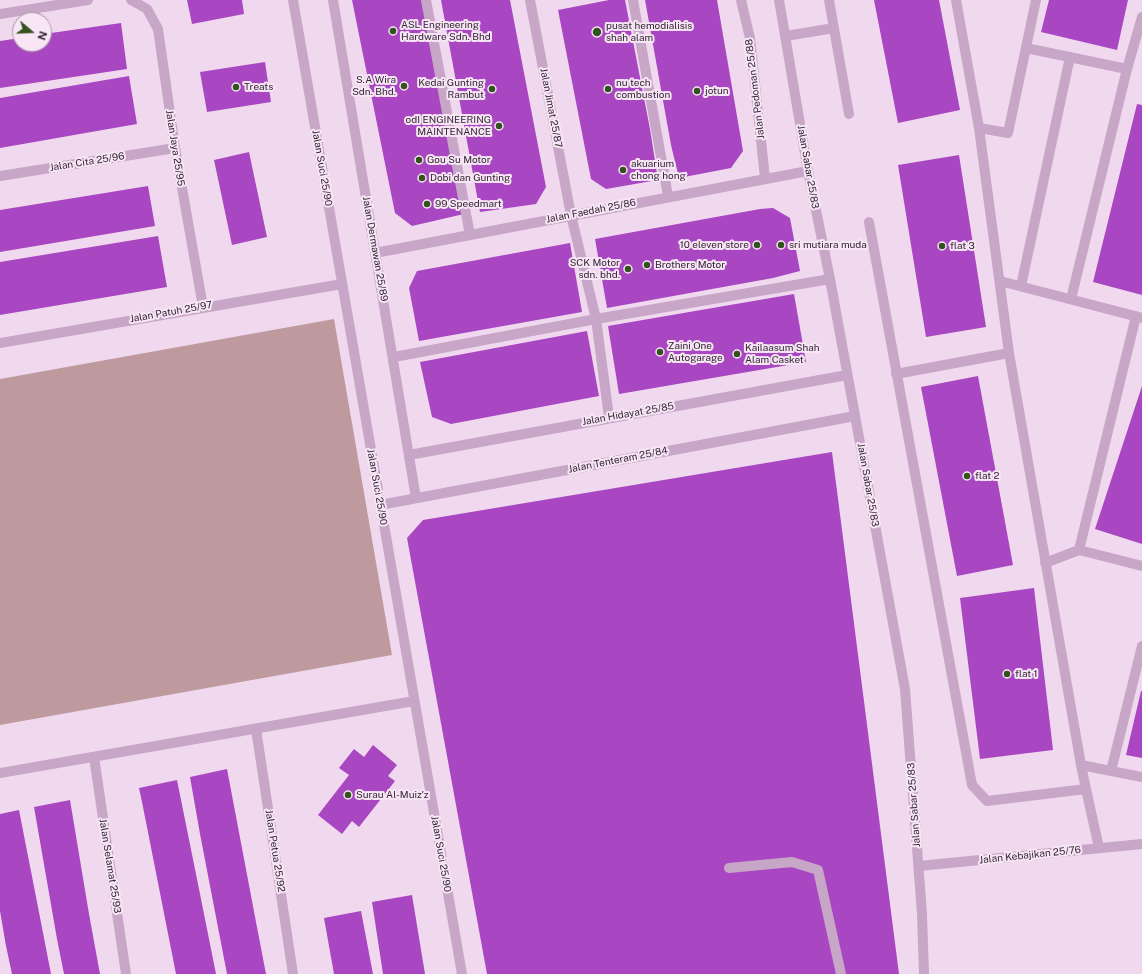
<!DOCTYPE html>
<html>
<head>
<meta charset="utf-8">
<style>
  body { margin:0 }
  #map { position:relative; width:1142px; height:974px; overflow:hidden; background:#f0d9ee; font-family:"Public Sans",sans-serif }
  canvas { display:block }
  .north { position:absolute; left:12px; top:12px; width:40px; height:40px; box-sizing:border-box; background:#f8e5f6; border:1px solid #a999a8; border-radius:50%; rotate:109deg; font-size:11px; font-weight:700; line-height:16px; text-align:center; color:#322734 }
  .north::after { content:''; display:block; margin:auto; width:14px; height:18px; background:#32531e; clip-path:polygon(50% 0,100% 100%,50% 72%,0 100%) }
</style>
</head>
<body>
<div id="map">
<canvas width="1142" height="974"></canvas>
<div class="north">N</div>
</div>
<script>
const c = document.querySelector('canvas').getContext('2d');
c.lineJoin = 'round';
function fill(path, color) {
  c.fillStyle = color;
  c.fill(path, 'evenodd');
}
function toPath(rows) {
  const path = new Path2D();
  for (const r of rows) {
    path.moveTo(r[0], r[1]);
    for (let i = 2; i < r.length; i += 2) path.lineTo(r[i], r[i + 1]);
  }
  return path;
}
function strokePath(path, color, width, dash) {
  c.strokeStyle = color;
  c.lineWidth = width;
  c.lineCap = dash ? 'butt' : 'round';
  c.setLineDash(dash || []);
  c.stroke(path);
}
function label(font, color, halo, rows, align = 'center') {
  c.font = font + ' "Public Sans",sans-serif';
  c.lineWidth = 4;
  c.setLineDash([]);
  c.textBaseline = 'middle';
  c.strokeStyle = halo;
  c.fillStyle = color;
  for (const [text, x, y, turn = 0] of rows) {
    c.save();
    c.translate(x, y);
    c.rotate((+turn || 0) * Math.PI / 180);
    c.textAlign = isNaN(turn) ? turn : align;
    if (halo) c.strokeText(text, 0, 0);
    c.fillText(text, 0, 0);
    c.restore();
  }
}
fill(toPath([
  [334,319,392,655,0,725,0,379]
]), '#be9a9e');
fill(toPath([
  [187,0,242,0,244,14,192,24],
  [352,0,423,0,464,214,412,226,395,213],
  [441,0,510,0,546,187,536,204,480,212],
  [609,0,625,0,650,129,658,180,606,189,591,179,558,10],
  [645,0,717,0,743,151,731,168,679,178,671,145],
  [874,0,939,0,960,110,898,123],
  [1049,0,1128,0,1117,50,1041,32],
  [121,23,127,69,0,88,0,41,20,38,20,44,44,44,44,34],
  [265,62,271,102,207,112,200,72],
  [129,76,137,124,0,148,0,98],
  [1137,104,1142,105,1142,295,1093,282],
  [249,152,267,237,232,245,214,160],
  [959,155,986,327,926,337,898,165],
  [148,186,155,226,0,252,0,210],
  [773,208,790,218,800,271,773,278,607,308,595,239,760,209],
  [158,236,167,287,0,315,0,262],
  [570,243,582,312,419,341,409,288,417,271],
  [794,294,806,362,619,394,608,326],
  [587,331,599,396,451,424,432,417,420,362],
  [978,376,1013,565,957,576,921,387],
  [1142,386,1142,544,1095,529],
  [832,452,899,974,487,974,407,538,423,520],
  [1034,588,1053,750,980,759,960,598],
  [1141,691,1142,691,1142,758,1126,755],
  [373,745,397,765,388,776,395,781,359,827,352,821,342,834,318,815,349,775,339,768,354,749,364,757],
  [227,769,256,922,266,974,227,974,200,834,190,777],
  [177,780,200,894,216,974,176,974,143,807,139,788],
  [70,800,89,914,100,974,64,974,57,939,34,807],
  [19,810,37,902,51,974,12,974,6,946,0,911,0,814],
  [412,895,425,974,383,974,372,902],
  [361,911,373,974,334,974,324,918]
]), '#a847c1');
strokePath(toPath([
  [426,0,470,235],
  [633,0,668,196],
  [829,0,849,114],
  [956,0,979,128,1009,353,1081,765,1086,789],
  [786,36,834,28],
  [1026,48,1127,69],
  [979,128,1008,133,1036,0],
  [571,215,596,319,609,417],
  [869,222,972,785,987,801,1086,789,1099,848],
  [1000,281,1142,318],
  [1021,286,1070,57],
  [1071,299,1127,69,1142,17],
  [394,357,596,319,830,279],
  [896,374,1009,353],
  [1079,550,1142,566],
  [1045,563,1079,550,1136,316],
  [1081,765,1142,777],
  [1111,771,1142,646],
  [729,868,792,862,818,870,841,974]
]), '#c7a6c7', 10);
strokePath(toPath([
  [131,0,147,9,158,29,175,148,203,307],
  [293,0,462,974],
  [333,0,416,498],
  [530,0,571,215],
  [741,0,750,38,765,178],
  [779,0,808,171,830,279,905,689,922,914,924,974],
  [0,14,88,0],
  [0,176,175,148],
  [375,253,808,171],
  [0,343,342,284],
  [409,455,847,375],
  [380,505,855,416],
  [256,729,293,974],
  [94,757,126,974],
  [0,773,414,701],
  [919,866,1142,844]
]), '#c7a6c7', 10);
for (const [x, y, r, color] of [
  [393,31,4,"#32531e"],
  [597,32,5,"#32531e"],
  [404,86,4,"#32531e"],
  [236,87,4,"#32531e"],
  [492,89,4,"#32531e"],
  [608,89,4,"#32531e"],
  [697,91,4,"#32531e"],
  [499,126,4,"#32531e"],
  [419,160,4,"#32531e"],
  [623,170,4,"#32531e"],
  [422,178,4,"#32531e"],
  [427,204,4,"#32531e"],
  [757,245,4,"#32531e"],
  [781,245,4,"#32531e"],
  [942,246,4,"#32531e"],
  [647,265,4,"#32531e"],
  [628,269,4,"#32531e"],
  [660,352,4,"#32531e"],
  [737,354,4,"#32531e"],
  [967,476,4,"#32531e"],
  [1007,674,4,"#32531e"],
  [348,795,4,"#32531e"]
]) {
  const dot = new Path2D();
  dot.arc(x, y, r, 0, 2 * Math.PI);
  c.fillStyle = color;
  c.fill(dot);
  strokePath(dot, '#f8e5f6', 1.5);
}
label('10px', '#322734', '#f8e5f6', [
  ["ASL Engineering",401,25],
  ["Hardware Sdn. Bhd",401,37],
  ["pusat hemodialisis",606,26],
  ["shah alam",606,38],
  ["S.A Wira",396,80,"right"],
  ["Sdn. Bhd.",396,92,"right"],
  ["Kedai Gunting",484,83,"right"],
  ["Rambut",484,95,"right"],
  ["nu tech",616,83],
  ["combustion",616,95],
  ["Treats",244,87],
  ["jotun",705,91],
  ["odI ENGINEERING",491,120,"right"],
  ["MAINTENANCE",491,132,"right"],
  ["Gou Su Motor",427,160],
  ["akuarium",631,164],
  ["chong hong",631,176],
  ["Dobi dan Gunting",430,178],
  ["99 Speedmart",435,204],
  ["10 eleven store",749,245,"right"],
  ["sri mutiara muda",789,245],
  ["flat 3",950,246],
  ["SCK Motor",620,263,"right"],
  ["sdn. bhd.",620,275,"right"],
  ["Brothers Motor",655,265],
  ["Zaini One",668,346],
  ["Autogarage",668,358],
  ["Kailaasum Shah",745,348],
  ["Alam Casket",745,360],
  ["flat 2",975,476],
  ["flat 1",1015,674],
  ["Surau Al-Muiz'z",356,795]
], 'left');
label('10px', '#322734', '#f8e5f6', [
  ["Jalan Pedoman 25/88",755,89,-97],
  ["Jalan Jimat 25/87",551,108,79],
  ["Jalan Jaya 25/95",175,148,81],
  ["Jalan Cita 25/96",87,162,-9],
  ["Jalan Sabar 25/83",808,167,80],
  ["Jalan Suci 25/90",322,168,80],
  ["Jalan Faedah 25/86",591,211,-11],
  ["Jalan Dermawan 25/89",375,249,80],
  ["Jalan Patuh 25/97",171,312,-10],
  ["Jalan Hidayat 25/85",628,414,-10],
  ["Jalan Tenteram 25/84",618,460,-11],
  ["Jalan Sabar 25/83",868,485,80],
  ["Jalan Suci 25/90",377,487,80],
  ["Jalan Sabar 25/83",914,805,-94],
  ["Jalan Petua 25/92",275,851,81],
  ["Jalan Suci 25/90",441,854,80],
  ["Jalan Kebajikan 25/76",1030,855,-6],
  ["Jalan Selamat 25/93",110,866,81]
]);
</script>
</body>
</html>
